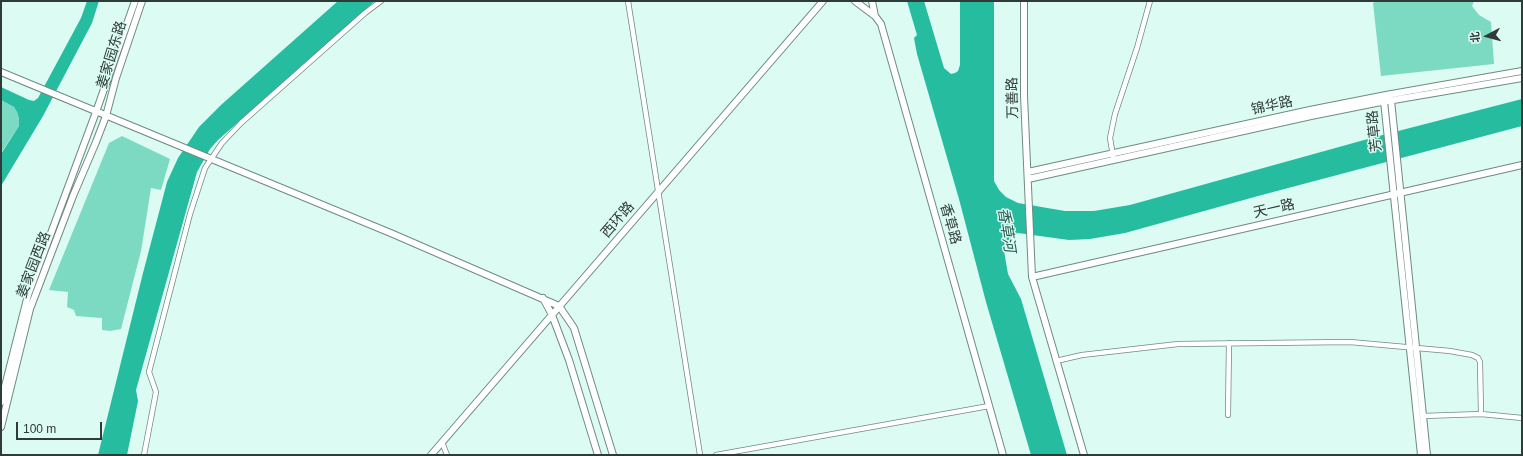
<!DOCTYPE html>
<html>
<head>
<meta charset="utf-8">
<style>
  body { margin:0 }
  #map { position:relative; width:1523px; height:456px; overflow:hidden; background:#dcfbf2; font-family:Arial,"Noto Sans SC",sans-serif }
  canvas { display:block }
  .frame { position:absolute; inset:0; border:2px solid #2f3b38; pointer-events:none }
  .north { position:absolute; left:1467px; top:16px; width:40px; height:40px; -webkit-text-stroke:3px #dcfbf2; paint-order:stroke; rotate:264deg; font-size:11px; font-weight:700; line-height:16px; text-align:center; color:#2f3b38 }
  .north::after { content:''; display:block; margin:auto; width:14px; height:18px; background:#2f3b38; clip-path:polygon(50% 0,100% 100%,50% 72%,0 100%) }
  .scale { position:absolute; left:16px; top:422px; width:86px; height:18px; box-sizing:border-box; border:2px solid #2f3b38; border-top:0; padding-left:5px; font-size:12px; line-height:14px; white-space:nowrap; color:#2f3b38; -webkit-text-stroke:3px #dcfbf2; paint-order:stroke }
</style>
</head>
<body>
<div id="map">
<canvas width="1523" height="456"></canvas>
<div class="frame"></div>
<div class="north">北</div>
<div class="scale">100 m</div>
</div>
<script>
const c = document.querySelector('canvas').getContext('2d');
c.lineJoin = 'round';
function fill(path, color) {
  c.fillStyle = color;
  c.fill(path, 'evenodd');
}
function toPath(rows) {
  const path = new Path2D();
  for (const r of rows) {
    path.moveTo(r[0], r[1]);
    for (let i = 2; i < r.length; i += 2) path.lineTo(r[i], r[i + 1]);
  }
  return path;
}
function strokePath(path, color, width, dash) {
  c.strokeStyle = color;
  c.lineWidth = width;
  c.lineCap = dash ? 'butt' : 'round';
  c.setLineDash(dash || []);
  c.stroke(path);
}
function label(font, color, halo, rows, align = 'center') {
  c.font = font + ' Arial,"Noto Sans SC",sans-serif';
  c.lineWidth = 3;
  c.setLineDash([]);
  c.textBaseline = 'middle';
  c.strokeStyle = halo;
  c.fillStyle = color;
  for (const [text, x, y, turn = 0] of rows) {
    c.save();
    c.translate(x, y);
    c.rotate((+turn || 0) * Math.PI / 180);
    c.textAlign = isNaN(turn) ? turn : align;
    if (halo) c.strokeText(text, 0, 0);
    c.fillText(text, 0, 0);
    c.restore();
  }
}
fill(toPath([
  [1377,1,1474,1,1472,6,1479,15,1491,22,1494,64,1381,76,1373,3],
  [1,100,14,107,17,112,19,120,19,126,1,153],
  [122,136,170,159,161,190,151,188,141,251,121,329,110,331,102,330,102,318,76,316,74,310,67,307,68,292,49,290,109,143]
]), '#7cdac3');
fill(toPath([
  [87,1,99,1,92,23,43,116,1,186,1,154,19,126,19,119,17,112,14,107,1,100,1,87,29,100,34,101,38,98,81,18],
  [338,1,375,1,218,140,210,149,197,172,136,390,138,401,127,455,98,455,143,273,167,182,178,158,199,127,221,105],
  [907,1,924,1,944,68,951,74,955,73,958,71,960,65,960,1,994,1,994,181,999,190,1006,197,1018,203,1065,211,1094,211,1130,205,1375,137,1522,99,1522,126,1258,196,1125,233,1090,239,1069,240,1018,233,1011,237,1006,244,1004,251,1008,274,1021,299,1067,455,1031,455,986,302,959,199,917,54,914,38,917,35]
]), '#25bc9f');
const street = toPath([
  [628,1,700,455],
  [1113,156,1110,138,1115,114,1137,48,1150,1],
  [1056,361,1082,355,1178,344,1350,342,1450,351,1472,355,1478,358,1480,362,1481,414,1522,418],
  [1228,415,1229,343],
  [1423,416,1481,414],
  [442,442,447,455],
  [144,455,156,392,149,372,190,214,205,168,222,143,241,123,365,13,381,1],
  [716,455,989,406]
]);
const secondary = toPath([
  [855,1,875,16],
  [872,1,875,16,881,24,1003,455],
  [1024,1,1024,96,1032,277,1084,455],
  [1,72,393,234,559,306,574,328,613,455],
  [1028,172,1310,110,1386,95,1522,71],
  [1028,179,1311,116,1376,103,1522,78],
  [1032,277,1522,165],
  [543,298,552,315,569,360,598,455],
  [1,402,28,295,96,112,135,1],
  [1,427,30,309,73,196,96,142,106,116,116,78,142,1],
  [431,455,823,1],
  [1421,455,1384,101,1386,95,1391,100,1427,455]
]);
strokePath(street, '#6f8b83', 6);
strokePath(secondary, '#6f8b83', 8);
strokePath(street, '#fff', 4.5);
strokePath(secondary, '#fff', 6);
label('14px', '#2f3b38', '#dcfbf2', [
  ["姜家园东路",112,55,-73],
  ["万善路",1013,98,-91],
  ["锦华路",1272,106,-12],
  ["芳草路",1375,131,-96],
  ["天一路",1274,209,-13],
  ["西环路",618,220,-49],
  ["香草路",950,224,74],
  ["姜家园西路",34,265,-69]
]);
label('italic 15px', '#245c4f', '#dcfbf2', [
  ["香草河",1006,230,81]
]);
</script>
</body>
</html>
